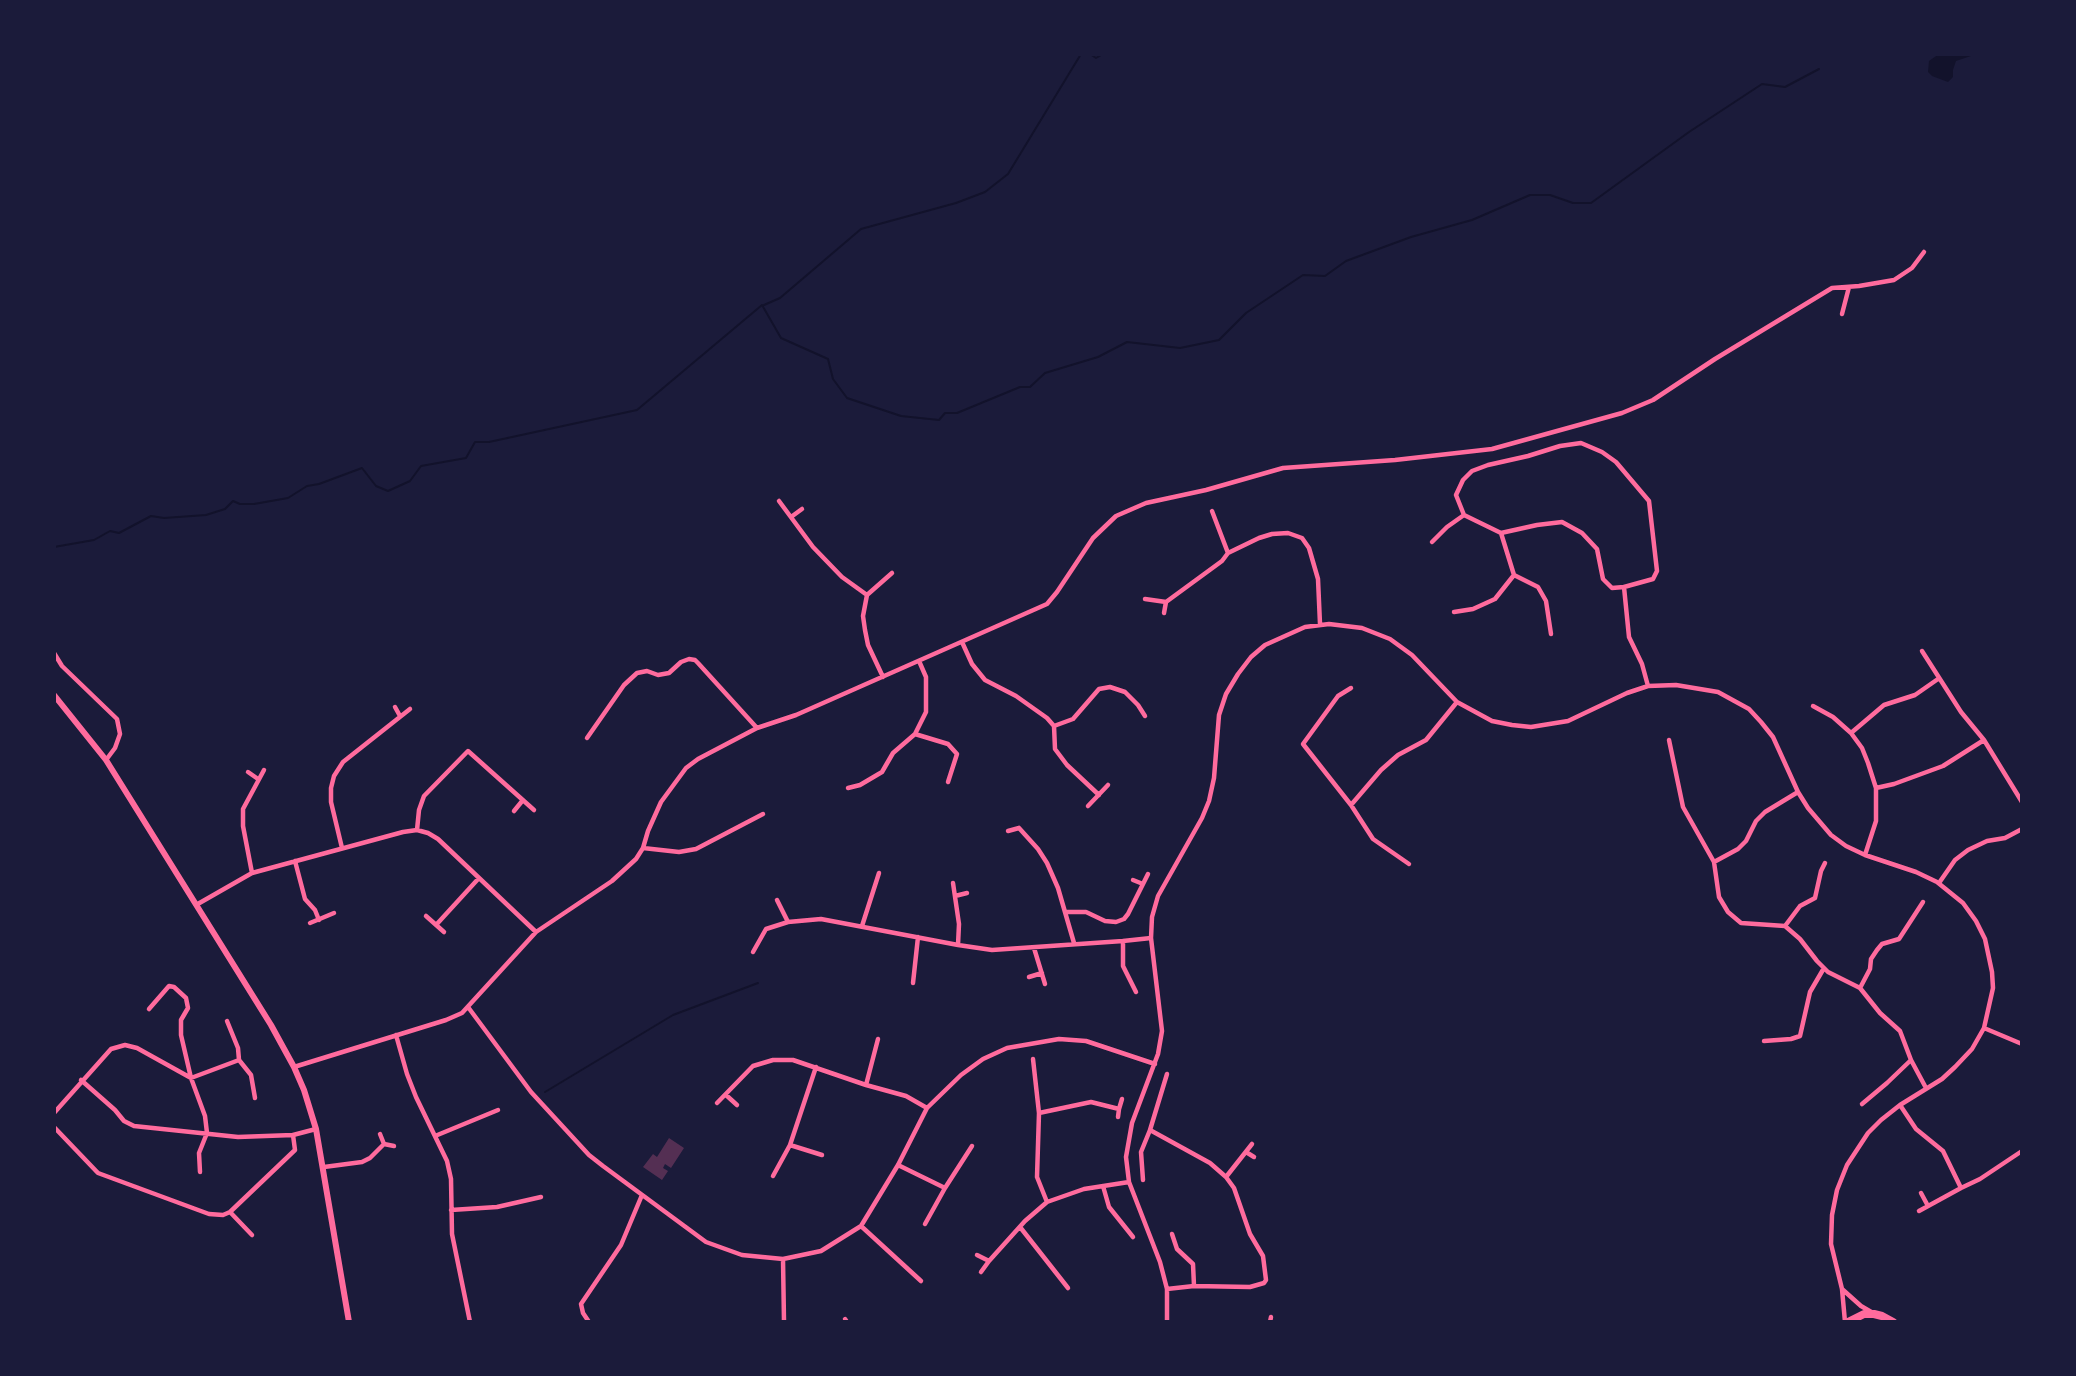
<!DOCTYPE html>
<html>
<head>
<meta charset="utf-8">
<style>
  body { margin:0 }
  #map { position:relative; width:2076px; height:1376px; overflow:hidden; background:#1b1b3a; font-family:"Noto Sans",sans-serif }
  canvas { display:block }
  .frame { position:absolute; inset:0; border:56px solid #1b1b3a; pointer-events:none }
</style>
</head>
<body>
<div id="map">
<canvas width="2076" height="1376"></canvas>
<div class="frame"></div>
</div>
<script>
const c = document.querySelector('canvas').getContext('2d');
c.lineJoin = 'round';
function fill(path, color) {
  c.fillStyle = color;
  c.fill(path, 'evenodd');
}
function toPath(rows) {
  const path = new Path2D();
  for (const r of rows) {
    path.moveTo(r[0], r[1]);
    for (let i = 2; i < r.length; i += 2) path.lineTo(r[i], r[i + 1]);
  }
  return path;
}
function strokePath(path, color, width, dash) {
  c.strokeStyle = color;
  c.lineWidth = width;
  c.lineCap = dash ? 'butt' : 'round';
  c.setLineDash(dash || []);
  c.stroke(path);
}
fill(toPath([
  [1939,54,1977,54,1956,61,1953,70,1953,77,1948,82,1932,76,1928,72,1929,61]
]), '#12122b');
strokePath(toPath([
  [1090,54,1096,58,1103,54],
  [764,305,780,298,861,229,956,203,985,192,1008,174,1081,54],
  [54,547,94,540,110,531,119,533,151,516,164,518,206,515,225,509,233,501,240,504,254,504,288,498,307,486,319,484,362,468,376,486,388,491,410,481,421,466,466,458,475,442,489,442,637,410,762,305,781,338,828,359,833,379,847,398,901,416,939,420,945,413,957,413,1020,387,1030,387,1045,373,1098,357,1127,342,1180,348,1219,340,1246,313,1303,275,1325,276,1346,261,1411,237,1472,220,1530,195,1550,195,1573,203,1591,203,1689,132,1762,84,1785,87,1819,69],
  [545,1092,673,1015,758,983]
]), '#12122b', 2);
fill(toPath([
  [669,1138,684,1148,671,1168,665,1164,663,1168,668,1171,662,1180,643,1167,653,1154,657,1157]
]), '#542f53');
strokePath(toPath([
  [1842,314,1849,287],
  [779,501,813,547,842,577,867,595,892,573],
  [1212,511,1228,553,1259,538,1272,534,1288,533,1302,538,1309,548,1318,579,1320,624],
  [1464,515,1456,495,1463,480,1472,471,1488,465,1528,456,1560,446,1581,443,1602,452,1616,462,1649,501,1657,571,1653,579,1624,587,1629,637,1642,664,1648,686],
  [791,517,802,509],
  [1501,533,1537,525,1562,522,1582,533,1597,549,1603,579,1612,588,1624,587],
  [1432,542,1447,527,1464,515,1501,533,1514,575,1495,599,1473,609,1454,612],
  [1514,575,1538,587,1546,601,1551,634],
  [867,595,863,616,865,630,868,645,883,677],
  [1145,599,1166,602,1222,561,1228,553],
  [1164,613,1166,602],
  [962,642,972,664,985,680,1016,696,1047,718,1054,726,1073,719,1099,689,1110,687,1125,692,1138,705,1145,716],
  [1922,651,1961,712,1984,740,2022,802],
  [54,653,62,666,117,719,120,734,115,748,106,760],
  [1351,688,1338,696,1303,744,1351,805,1381,770,1398,755,1426,740,1457,702],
  [1813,706,1833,717,1851,733,1862,748,1868,763,1876,788,1876,821,1865,855],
  [395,707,400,716],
  [1054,726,1055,749,1067,765,1099,795],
  [1851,733,1884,705,1915,695,1938,679],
  [915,734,948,744,957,754,948,782],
  [587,738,624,685,637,673,647,671,658,675,669,673,681,662,689,659,695,660,698,663,757,728],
  [1669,740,1683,807,1714,862],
  [248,772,258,779],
  [848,788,860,785,882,772,893,753,915,734,926,712,926,677,919,661],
  [1876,788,1894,784,1943,766,1984,740],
  [1798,792,1765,812,1756,821,1746,841,1738,849,1714,862,1719,897,1728,912,1741,923,1785,926,1800,939,1817,961,1828,972,1860,988,1880,1013,1900,1031,1911,1060,1926,1088],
  [1351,805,1373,839,1409,864],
  [1088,806,1108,785],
  [514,811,523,800],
  [1019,828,1038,849,1047,863,1058,888,1074,943],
  [417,830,419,810,424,796,468,751,534,810],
  [1008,831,1019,828],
  [342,848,331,802,331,788,334,776,343,762,410,709],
  [643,848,679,852,696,849,763,814],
  [295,861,305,899,315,910,319,920],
  [252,873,243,826,243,809,264,770],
  [1133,880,1143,884],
  [953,883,959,924,958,945],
  [1939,883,1955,860,1968,850,1987,841,2005,838,2022,829],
  [955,896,967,893],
  [777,900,788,922],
  [196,905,252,873,403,832,417,830,428,833,438,839,536,932],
  [1065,912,1086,912,1105,921,1116,922,1124,919,1128,914,1148,874],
  [426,916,444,932],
  [310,923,334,913],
  [436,925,479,878],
  [862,926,879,873],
  [1785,926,1800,906,1815,898,1821,871,1825,863],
  [1123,941,1151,938],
  [1034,948,1045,984],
  [753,952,766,929,788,922,821,919,958,945,992,950,1123,941,1123,966,1136,992],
  [1029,977,1042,973],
  [913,983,918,937],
  [1860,988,1870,969,1871,959,1877,950,1882,944,1899,939,1923,902],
  [468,1007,531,1092,589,1155,603,1166,706,1242,742,1255,783,1259,821,1251,861,1226,898,1165,927,1108,961,1075,983,1059,1007,1048,1059,1039,1086,1041,1155,1064],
  [149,1009,169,986,174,987,186,998,188,1008,181,1020,181,1035,191,1078,205,1116,207,1133,199,1153,200,1172],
  [227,1021,238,1048,239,1060,251,1075,255,1098],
  [1984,1028,2022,1044],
  [396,1035,407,1074,416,1097,447,1161,451,1179,452,1234,470,1322],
  [1764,1041,1791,1039,1800,1036,1810,992,1824,968],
  [1033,1059,1039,1113,1037,1177,1047,1202],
  [294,1067,446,1020,462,1013,536,932,612,881,636,859,643,848,648,831,661,802,686,768,698,759,757,728,796,715,1047,604,1057,592,1093,538,1116,516,1146,503,1206,490,1283,468,1395,460,1492,449,1622,413,1653,400,1715,359,1832,288,1859,286,1894,280,1912,268,1924,252],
  [191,1078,239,1060],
  [81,1080,115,1110,124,1121,134,1126,238,1137,293,1135],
  [866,1085,906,1096,927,1108],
  [726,1095,737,1105],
  [717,1103,753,1066,773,1060,793,1060,866,1085,878,1039],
  [1862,1104,1887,1083,1911,1060],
  [1900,1105,1916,1129,1943,1151,1961,1188,1919,1211],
  [1119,1109,1122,1099],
  [54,1113,111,1049,125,1045,137,1048,191,1078],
  [1039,1113,1091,1102,1119,1109,1118,1117],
  [54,1127,98,1173,209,1214,223,1215,230,1212,295,1150,293,1135,316,1129],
  [380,1134,384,1144],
  [435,1136,498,1110],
  [790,1145,822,1155],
  [1246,1152,1254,1157],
  [898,1165,945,1188,925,1224],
  [324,1167,362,1162,370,1158,384,1144,394,1146],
  [773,1176,790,1145,816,1067],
  [1226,1177,1252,1144],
  [1143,1180,1141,1152,1150,1130],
  [1103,1186,1109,1207,1133,1237],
  [945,1188,972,1146],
  [1961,1188,1980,1179,2022,1151],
  [1921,1193,1928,1206],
  [451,1210,497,1207,541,1197],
  [230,1212,252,1235],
  [861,1226,921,1281],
  [1020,1227,1068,1288],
  [1172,1234,1177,1249,1193,1264,1194,1286],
  [977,1255,989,1261],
  [783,1259,784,1322],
  [981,1272,989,1261,1025,1221,1047,1202,1084,1189,1129,1182],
  [1167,1289,1194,1286,1250,1287,1264,1283,1266,1280,1263,1256,1250,1234,1234,1188,1226,1177,1210,1163,1150,1130,1167,1074],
  [1842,1289,1861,1306,1873,1313],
  [845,1319,847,1322],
  [589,1322,583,1313,581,1304,621,1245,642,1195],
  [1167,1322,1167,1289,1160,1262,1129,1182,1126,1157,1132,1123,1158,1054,1162,1031,1151,938,1152,917,1158,896,1202,818,1209,801,1214,778,1219,715,1226,694,1238,674,1251,657,1265,645,1305,627,1329,624,1362,628,1390,639,1412,655,1457,702,1492,721,1512,725,1531,727,1568,721,1627,693,1648,686,1676,685,1718,692,1749,709,1761,722,1773,737,1798,792,1808,808,1831,835,1846,846,1865,855,1916,872,1937,882,1963,903,1976,921,1985,939,1992,972,1993,988,1984,1028,1972,1049,1955,1067,1942,1079,1900,1105,1881,1120,1868,1133,1847,1165,1837,1190,1832,1215,1831,1244,1842,1289,1845,1322],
  [1270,1322,1271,1317]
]), '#ff6b9d', 4.5);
strokePath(toPath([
  [54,695,106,760,271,1025,294,1067,304,1090,316,1129,349,1322]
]), '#ff6b9d', 6);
strokePath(toPath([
  [1848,1322,1864,1314,1874,1314,1882,1316,1893,1322]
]), '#ff6b9d', 8);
</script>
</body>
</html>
